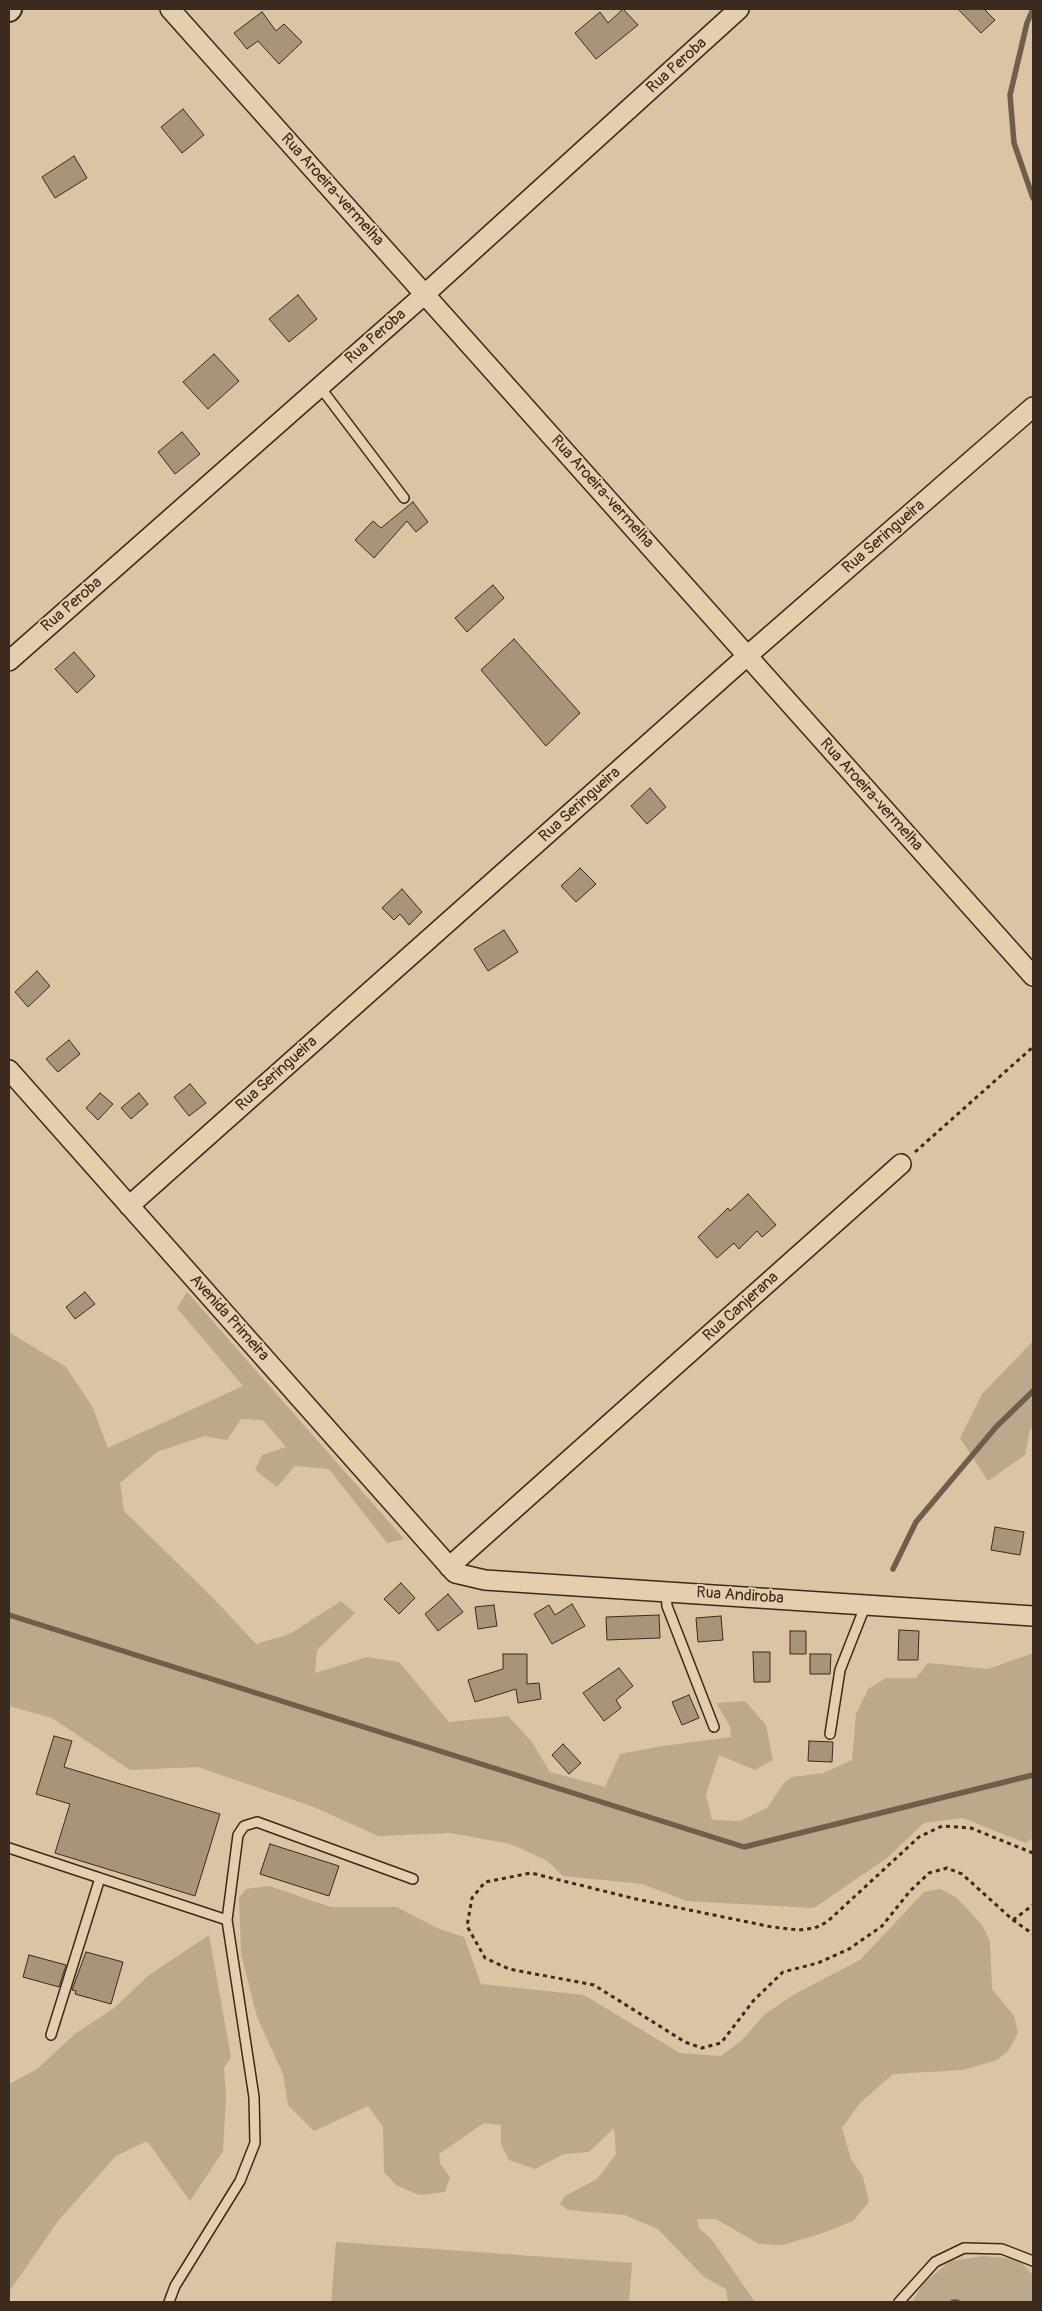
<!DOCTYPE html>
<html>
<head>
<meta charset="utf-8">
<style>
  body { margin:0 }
  #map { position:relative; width:1042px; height:2311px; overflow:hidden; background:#dac4a4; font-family:Pangolin,sans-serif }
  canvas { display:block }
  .frame { position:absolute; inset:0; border:10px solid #3b2a1e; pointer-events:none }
</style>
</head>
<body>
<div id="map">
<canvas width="1042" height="2311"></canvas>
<div class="frame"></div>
</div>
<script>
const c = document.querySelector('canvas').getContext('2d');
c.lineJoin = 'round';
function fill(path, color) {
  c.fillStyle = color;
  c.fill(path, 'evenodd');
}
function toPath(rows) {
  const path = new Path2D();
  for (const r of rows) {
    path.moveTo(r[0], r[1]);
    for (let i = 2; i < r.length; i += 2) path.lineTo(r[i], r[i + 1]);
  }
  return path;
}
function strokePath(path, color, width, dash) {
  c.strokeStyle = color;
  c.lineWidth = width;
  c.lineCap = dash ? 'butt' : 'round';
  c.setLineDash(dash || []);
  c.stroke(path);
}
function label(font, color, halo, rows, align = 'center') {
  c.font = font + ' Pangolin,sans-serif';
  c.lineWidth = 4;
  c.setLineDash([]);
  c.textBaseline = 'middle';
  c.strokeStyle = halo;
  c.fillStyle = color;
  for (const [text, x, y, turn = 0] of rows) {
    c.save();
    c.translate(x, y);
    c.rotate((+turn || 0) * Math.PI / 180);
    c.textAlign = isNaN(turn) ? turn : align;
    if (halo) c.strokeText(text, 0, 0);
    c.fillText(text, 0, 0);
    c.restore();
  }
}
fill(toPath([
  [187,1292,404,1539,387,1543,329,1469,295,1466,277,1487,255,1470,262,1455,286,1447,263,1420,241,1419,227,1440,204,1436,157,1452,120,1483,124,1511,212,1597,256,1644,290,1634,341,1601,355,1613,317,1650,315,1673,367,1657,399,1662,449,1722,508,1716,532,1742,550,1772,605,1787,620,1754,663,1746,731,1737,730,1726,716,1703,745,1701,766,1725,773,1760,755,1770,719,1755,706,1794,712,1820,740,1821,767,1808,784,1783,792,1777,823,1773,852,1760,856,1714,868,1689,886,1678,916,1678,928,1663,988,1669,1033,1653,1033,1838,1025,1843,963,1818,924,1823,887,1858,814,1908,687,1901,642,1884,563,1876,546,1860,511,1844,450,1833,378,1836,314,1807,198,1767,130,1770,52,1718,9,1706,9,1332,66,1367,92,1406,108,1448,243,1386,177,1308],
  [1033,1341,1033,1427,1030,1430,1025,1455,988,1481,960,1438,982,1394],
  [269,1886,331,1907,397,1907,437,1928,464,1937,481,1984,584,1995,680,2053,721,2056,742,2040,765,2014,795,1994,860,1960,924,1892,941,1889,957,1898,982,1925,990,1941,992,1989,1014,2016,1018,2033,1009,2050,997,2060,963,2070,893,2074,860,2103,842,2128,851,2159,863,2177,869,2202,853,2221,820,2234,782,2245,759,2244,716,2219,697,2219,699,2228,712,2240,755,2302,728,2302,726,2289,704,2277,658,2229,625,2215,568,2210,560,2204,565,2196,597,2179,616,2154,614,2128,589,2152,564,2154,535,2169,509,2160,501,2144,501,2125,484,2123,439,2154,440,2163,450,2177,445,2192,419,2195,396,2185,384,2172,383,2127,368,2106,314,2131,288,2105,283,2074,257,2017,241,1954,239,1897,246,1889],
  [209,1935,231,2057,224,2068,226,2096,223,2151,190,2201,147,2141,116,2156,58,2221,9,2292,9,2084,37,2069,76,2033,113,2009,149,1975],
  [336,2242,632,2263,629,2302,331,2302],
  [984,2256,1018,2259,1033,2275,1033,2302,912,2302,924,2283,950,2261]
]), '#bca88b');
strokePath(toPath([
  [1033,9,1027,23,1010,95,1014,143,1033,198],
  [893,1569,916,1522,996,1427,1033,1391],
  [9,1615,744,1847,1033,1775],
  [953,2302,957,2302]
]), '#705e4c', 5.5);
const building = toPath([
  [623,9,638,25,596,59,575,33,600,12,608,23,623,9],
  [958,9,984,9,995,20,981,33,958,9],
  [262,12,276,31,284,24,302,42,279,64,258,41,247,49,234,33,262,12],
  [183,109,204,135,182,153,161,127,183,109],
  [74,156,87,178,55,198,42,177,74,156],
  [298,295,317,319,289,342,269,319,298,295],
  [214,354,239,381,208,409,183,382,214,354],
  [182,432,200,454,175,474,158,452,182,432],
  [413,502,428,522,416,532,407,521,374,558,355,540,373,521,381,528,413,502],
  [493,585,504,598,467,632,455,618,493,585],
  [514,639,580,713,546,746,481,670,514,639],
  [74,652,95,676,77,693,55,669,74,652],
  [650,788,666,807,647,824,631,806,650,788],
  [580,868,596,884,576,902,561,886,580,868],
  [402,889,422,912,409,925,400,914,394,920,382,908,402,889],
  [504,930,518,952,488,971,474,949,504,930],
  [37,971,50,986,28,1007,15,992,37,971],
  [69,1040,80,1054,58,1072,46,1059,69,1040],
  [190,1084,206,1103,189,1116,174,1097,190,1084],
  [100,1093,113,1104,98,1120,86,1108,100,1093],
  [139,1093,148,1104,131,1119,121,1108,139,1093],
  [748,1194,776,1225,762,1237,757,1231,739,1249,734,1243,717,1258,698,1237,728,1208,730,1211,748,1194],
  [85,1292,95,1304,75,1319,66,1307,85,1292],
  [995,1527,1024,1532,1020,1555,991,1550,995,1527],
  [401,1583,415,1598,399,1614,384,1599,401,1583],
  [448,1594,463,1612,438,1631,425,1614,448,1594],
  [572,1604,585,1626,552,1644,534,1614,549,1605,555,1615,572,1604],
  [494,1605,497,1626,478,1629,475,1607,494,1605],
  [659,1615,660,1638,607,1640,606,1617,659,1615],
  [721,1616,723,1640,698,1642,696,1618,721,1616],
  [899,1630,919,1631,918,1660,898,1660,899,1630],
  [790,1631,806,1631,806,1654,790,1654,790,1631],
  [753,1652,770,1652,770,1682,754,1682,753,1652],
  [503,1654,527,1654,527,1684,539,1683,541,1699,518,1703,516,1689,475,1702,468,1680,503,1669,503,1654],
  [810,1654,831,1654,830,1674,810,1674,810,1654],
  [619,1668,633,1686,616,1700,621,1708,604,1721,583,1693,619,1668],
  [689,1695,699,1718,682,1725,672,1702,689,1695],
  [54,1736,72,1741,64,1767,220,1814,195,1896,55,1853,70,1804,36,1794,54,1736],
  [809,1741,833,1742,832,1762,808,1761,809,1741],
  [563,1744,581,1763,569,1774,552,1755,563,1744],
  [270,1844,339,1866,329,1896,260,1874,270,1844],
  [86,1952,123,1962,111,2004,75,1994,76,1991,72,1990,86,1952],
  [29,1955,66,1965,59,1987,23,1977,29,1955]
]);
fill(building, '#a8947a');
strokePath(building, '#3b2a1e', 1);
const service = toPath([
  [320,387,404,498],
  [666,1592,667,1606,714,1727],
  [830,1734,840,1670,866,1604],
  [9,1848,227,1920],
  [51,2035,100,1878],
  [169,2302,175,2286,240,2181,255,2143,254,2097,227,1920,238,1835,244,1826,257,1822,413,1879],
  [899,2302,935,2262,964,2248,1002,2249,1033,2261]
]);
const minor = toPath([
  [170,9,1033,976],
  [9,661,425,294,739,9],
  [9,1070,455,1573,485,1580,1033,1616],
  [129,1206,747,656,1033,407],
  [449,1567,901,1164]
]);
const tertiary = toPath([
  [9,10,10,9]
]);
strokePath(service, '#3b2a1e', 12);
strokePath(minor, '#3b2a1e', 22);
strokePath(tertiary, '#3b2a1e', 26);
strokePath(toPath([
  [915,1152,1033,1047],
  [1033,1853,971,1828,942,1826,919,1837,827,1922,815,1928,799,1930,772,1927,636,1899,531,1873,485,1882,472,1898,467,1926,485,1958,509,1969,594,1985,685,2042,702,2048,721,2043,754,2000,783,1972,818,1963,849,1949,882,1926,910,1891,929,1873,947,1868,962,1874,1013,1920,1033,1934],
  [1013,1920,1033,1905]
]), '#3b2a1e', 3, [4, 4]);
strokePath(service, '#e4cead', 9);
strokePath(minor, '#e4cead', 19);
strokePath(tertiary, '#e4cead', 22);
label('16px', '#3b2a1e', '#e4cead', [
  ["Rua Peroba",677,66,-42],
  ["Rua Aroeira-vermelha",332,190,48],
  ["Rua Peroba",376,337,-41],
  ["Rua Aroeira-vermelha",602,492,48],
  ["Rua Seringueira",884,537,-41],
  ["Rua Peroba",72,605,-41],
  ["Rua Aroeira-vermelha",871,795,48],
  ["Rua Seringueira",580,805,-42],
  ["Rua Seringueira",277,1074,-42],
  ["Rua Canjerana",741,1307,-42],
  ["Avenida Primeira",229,1318,48],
  ["Rua Andiroba",740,1596,4]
]);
</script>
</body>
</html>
